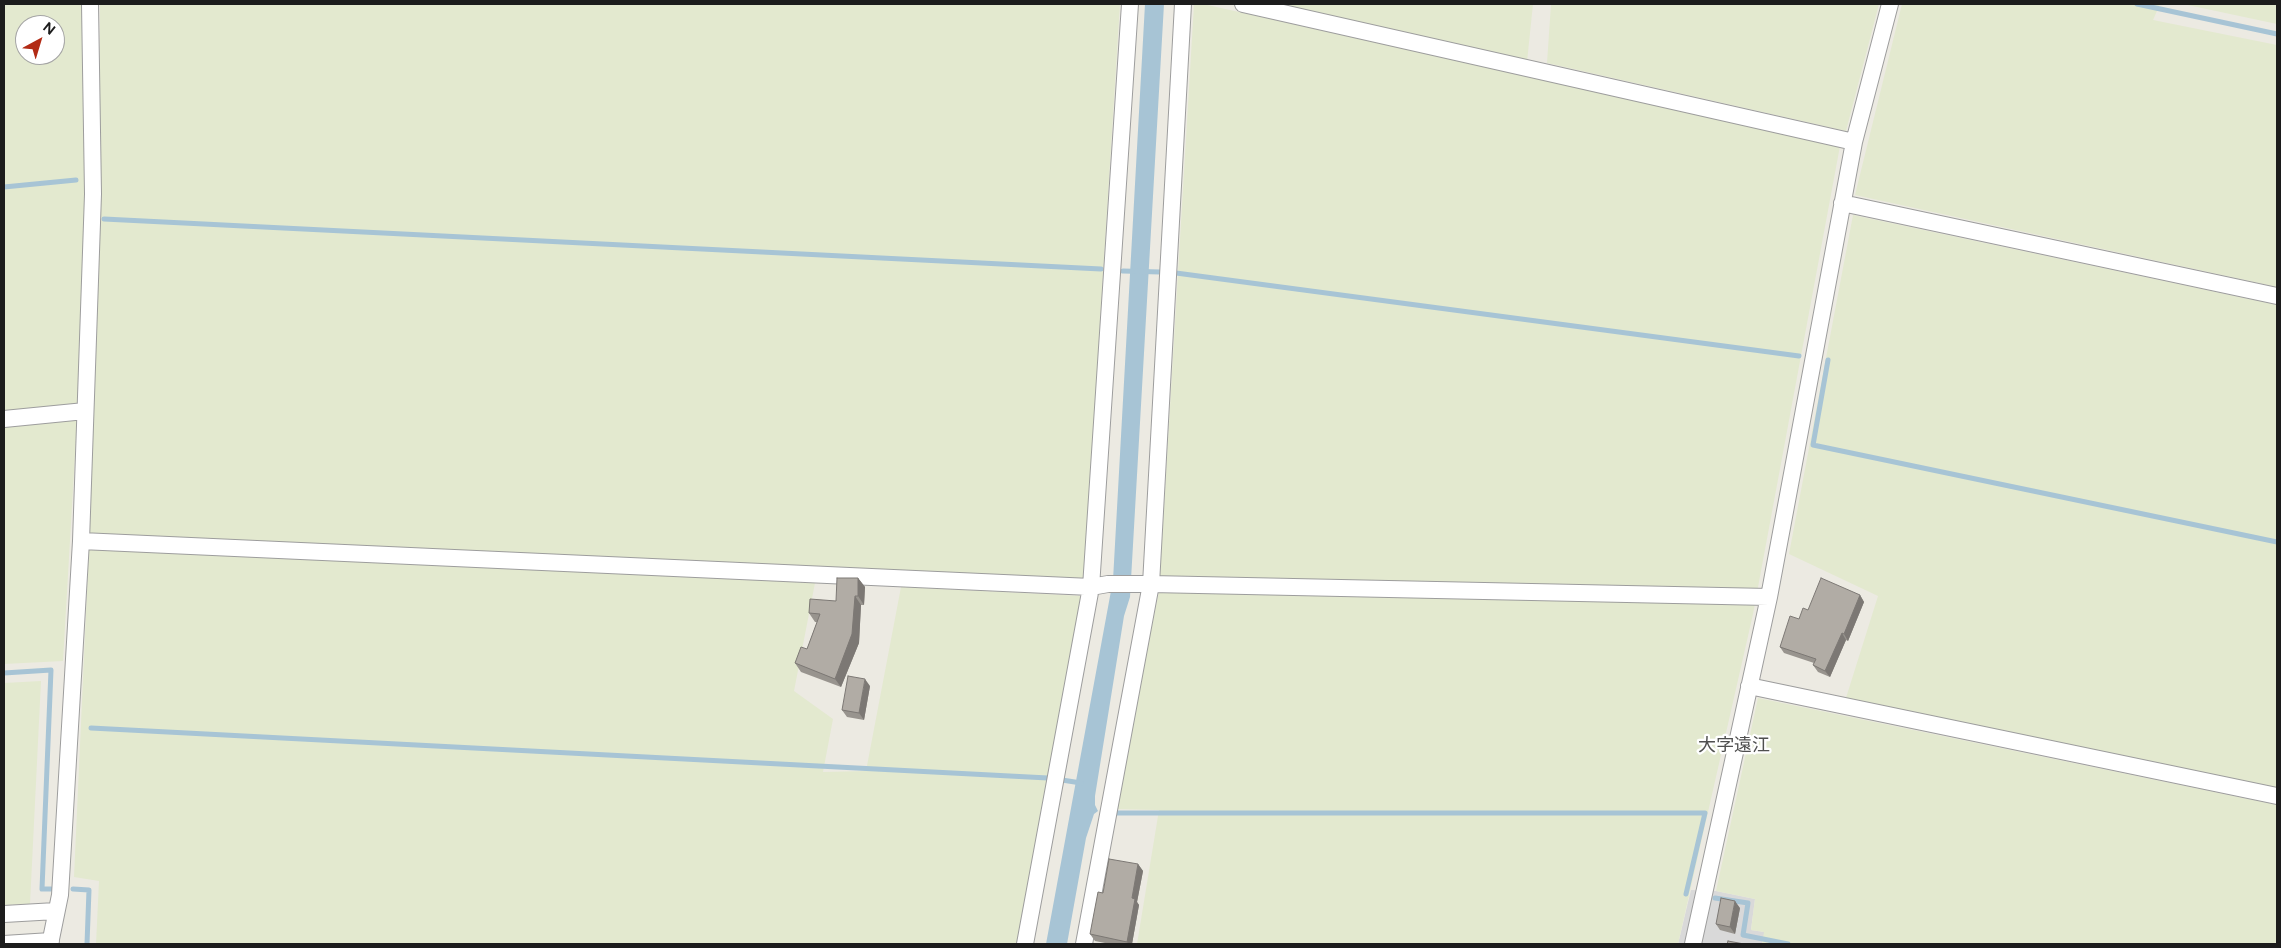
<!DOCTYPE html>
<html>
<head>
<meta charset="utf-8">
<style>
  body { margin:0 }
  #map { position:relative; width:2281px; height:948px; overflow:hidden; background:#eceae2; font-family:Figtree,sans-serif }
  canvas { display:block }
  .frame { position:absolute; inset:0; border:5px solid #1c1c1c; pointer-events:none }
  .north { position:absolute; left:15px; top:15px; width:50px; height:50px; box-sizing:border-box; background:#fff; border:1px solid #a4a4a4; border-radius:50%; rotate:39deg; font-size:14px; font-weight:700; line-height:20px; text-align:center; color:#1c1c1c }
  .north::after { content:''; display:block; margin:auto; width:18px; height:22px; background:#b22b15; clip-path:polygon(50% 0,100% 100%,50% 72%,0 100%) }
</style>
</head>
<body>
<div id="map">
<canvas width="2281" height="948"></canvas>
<div class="frame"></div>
<div class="north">N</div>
</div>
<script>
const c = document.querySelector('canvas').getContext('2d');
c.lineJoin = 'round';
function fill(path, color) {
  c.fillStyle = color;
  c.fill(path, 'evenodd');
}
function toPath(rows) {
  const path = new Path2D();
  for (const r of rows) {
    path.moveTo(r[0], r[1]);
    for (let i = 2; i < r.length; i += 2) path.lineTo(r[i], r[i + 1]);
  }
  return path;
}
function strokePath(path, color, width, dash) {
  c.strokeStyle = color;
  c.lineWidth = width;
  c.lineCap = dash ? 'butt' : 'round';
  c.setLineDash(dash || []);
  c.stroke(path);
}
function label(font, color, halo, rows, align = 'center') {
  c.font = font + ' Figtree,"Noto Sans JP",sans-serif';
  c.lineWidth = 4.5;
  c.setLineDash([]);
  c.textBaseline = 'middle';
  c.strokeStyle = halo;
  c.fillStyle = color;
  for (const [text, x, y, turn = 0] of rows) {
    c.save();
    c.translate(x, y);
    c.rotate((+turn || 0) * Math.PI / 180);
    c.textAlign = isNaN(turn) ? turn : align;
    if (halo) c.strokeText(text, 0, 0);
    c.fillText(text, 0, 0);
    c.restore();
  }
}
fill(toPath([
  [1691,890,1716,891,1755,899,1751,930,1765,932,1762,944,1678,944]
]), '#d9d9d9');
fill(toPath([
  [4,4,85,4,87,190,78,403,63,661,4,664],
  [25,25,55,25,55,55,25,55],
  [100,4,1120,4,1084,579,794,567,88,534,100,198],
  [1194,4,1203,4,1840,146,1753,614,1678,944,1137,944,1159,810,1114,809,1159,592],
  [1280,4,1533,4,1527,62],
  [1551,4,1879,4,1846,131,1547,63],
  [1902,4,2160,4,2153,20,2277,45,2277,287,1855,195],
  [2183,4,2277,4,2277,24],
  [1853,215,2277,305,2277,789,1845,701,1878,596,1789,554],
  [89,547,815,583,794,691,833,719,823,772,866,771,901,587,1083,596,1019,944,96,944,99,881,74,877],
  [41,681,30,904,4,905,4,683],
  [1758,698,2277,805,2277,944,1762,944,1764,932,1751,930,1755,899,1716,891]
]), '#e3e9cf');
fill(toPath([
  [1145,4,1164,4,1130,597,1124,616,1095,796,1095,805,1098,811,1094,814,1086,838,1067,944,1046,944,1113,580]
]), '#a7c4d5');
strokePath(toPath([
  [2137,4,2277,34],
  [4,187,76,180],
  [104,219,1101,269],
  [1123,271,1160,272],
  [1176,273,1799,356],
  [1828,360,1813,445,2277,542],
  [4,673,51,670,42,889,51,889],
  [91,728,1048,778],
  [1062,780,1081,783],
  [1115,813,1705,813,1686,894],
  [73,889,89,890,87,944],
  [1715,898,1748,903,1743,935,1788,944]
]), '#a7c4d5', 5);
const street = toPath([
  [1243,4,1854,142],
  [1842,203,2277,296],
  [4,419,85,411],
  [81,541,1091,587,1108,584,1151,584,1769,597],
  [1749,686,2277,796],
  [4,914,56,911],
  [4,944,51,941],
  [50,944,60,895,81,541,93,194,90,4],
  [1025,944,1091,587,1130,4],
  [1084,944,1151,584,1183,4],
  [1693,944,1769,597,1854,142,1890,4]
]);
strokePath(street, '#9d9d9d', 18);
strokePath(street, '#fff', 16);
fill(toPath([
  [858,578,865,587,864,605,861,605,859,643,841,687,801,672,795,663,807,649,817,622,815,622,809,613,836,601],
  [1860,595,1864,602,1848,641,1846,640,1830,677,1818,672,1813,665,1814,663,1784,653,1780,647,1799,619,1808,610],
  [870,686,864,720,847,717,842,710],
  [1138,864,1143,871,1137,902,1139,905,1132,944,1110,944,1095,941,1090,934],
  [1740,908,1735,934,1720,930,1716,924]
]), '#98948e');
fill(toPath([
  [858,578,865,587,864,605,858,596],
  [1860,595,1864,602,1848,641,1844,634],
  [855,596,861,605,859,643,841,687,835,679],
  [1842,633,1846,640,1830,677,1825,671],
  [865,679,870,686,864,720,859,713],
  [1138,864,1143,871,1137,902,1139,905,1132,944,1128,944,1127,942,1132,898],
  [1735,901,1740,908,1735,934,1730,927]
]), '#7c7874');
const building = toPath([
  [837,578,858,578,858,596,855,596,852,634,835,679,795,663,801,647,807,649,820,614,809,613,810,599,836,601,837,578],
  [1821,578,1860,595,1844,634,1842,633,1825,671,1813,665,1816,659,1780,647,1790,616,1799,619,1803,608,1808,610,1821,578],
  [848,676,865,679,859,713,842,710,848,676],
  [1109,859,1138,864,1132,898,1135,899,1127,942,1090,934,1098,892,1103,893,1109,859],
  [1721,898,1735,901,1730,927,1716,924,1721,898],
  [1728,941,1744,944,1727,944,1728,941]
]);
fill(building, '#b1aca5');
strokePath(building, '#7c7874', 1);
label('18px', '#4f4f4f', '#fff', [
  ["大字遠江",1734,746]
]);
</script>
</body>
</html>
